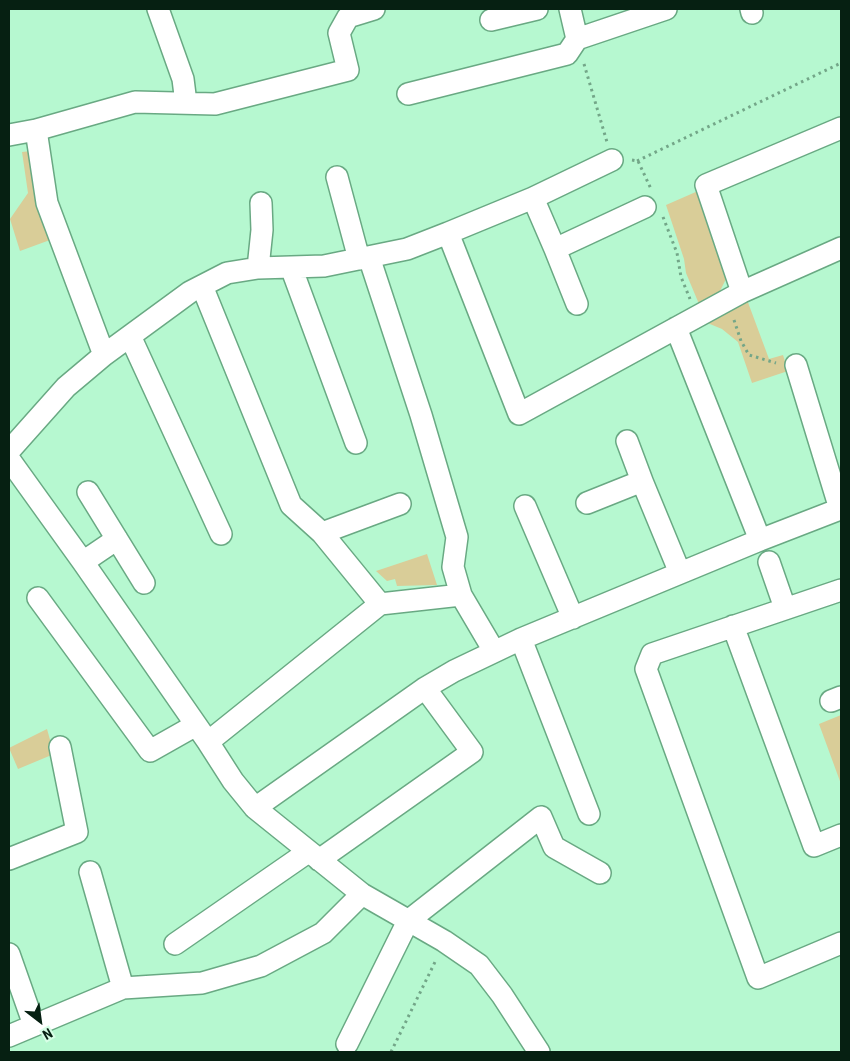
<!DOCTYPE html>
<html>
<head>
<meta charset="utf-8">
<style>
  body { margin:0 }
  #map { position:relative; width:850px; height:1061px; overflow:hidden; background:#b6f8d0; font-family:"Roboto Condensed",sans-serif }
  canvas { display:block }
  .frame { position:absolute; inset:0; border:10px solid #062012; pointer-events:none }
  .north { position:absolute; left:15px; top:996px; width:50px; height:50px; -webkit-text-stroke:4px #d7fee6; paint-order:stroke; rotate:150deg; font-size:14px; font-weight:700; line-height:20px; text-align:center; color:#062012 }
  .north::after { content:''; display:block; margin:auto; width:18px; height:22px; background:#062012; clip-path:polygon(50% 0,100% 100%,50% 72%,0 100%) }
</style>
</head>
<body>
<div id="map">
<canvas width="850" height="1061"></canvas>
<div class="frame"></div>
<div class="north">N</div>
</div>
<script>
const c = document.querySelector('canvas').getContext('2d');
c.lineJoin = 'round';
function fill(path, color) {
  c.fillStyle = color;
  c.fill(path, 'evenodd');
}
function toPath(rows) {
  const path = new Path2D();
  for (const r of rows) {
    path.moveTo(r[0], r[1]);
    for (let i = 2; i < r.length; i += 2) path.lineTo(r[i], r[i + 1]);
  }
  return path;
}
function strokePath(path, color, width, dash) {
  c.strokeStyle = color;
  c.lineWidth = width;
  c.lineCap = dash ? 'butt' : 'round';
  c.setLineDash(dash || []);
  c.stroke(path);
}
fill(toPath([
  [31,151,50,240,20,251,10,219,28,193,22,152],
  [698,191,728,275,719,293,699,304,686,273,684,259,666,205],
  [746,297,769,359,783,355,788,371,752,383,738,342,722,329,705,322],
  [427,554,437,585,397,586,395,579,387,581,376,571],
  [841,715,841,784,819,724],
  [47,729,54,754,18,769,9,748]
]), '#d9cd98');
const street = toPath([
  [158,9,183,79,186,103],
  [751,9,752,13],
  [491,20,537,9],
  [577,39,666,9],
  [408,94,567,54,577,39,570,9],
  [36,130,135,102,215,104,348,70,339,33,348,17,374,9],
  [9,135,36,130,47,203,104,355],
  [337,177,359,259],
  [533,198,612,160],
  [645,207,555,249,533,198,448,233,519,414,742,292,841,248],
  [555,249,577,304],
  [369,257,421,415,457,537,453,567,461,595,494,651],
  [291,267,356,443],
  [258,268,262,230,261,203],
  [202,286,291,505,322,533,380,604],
  [742,292,706,185,841,128],
  [676,328,760,540],
  [130,336,221,534],
  [627,441,642,481],
  [9,451,66,387,104,355,190,292,227,273,258,268,324,266,407,249,448,233],
  [9,459,83,562,208,742,233,781,255,808],
  [88,492,144,583],
  [587,503,642,481,680,573],
  [525,506,573,618],
  [322,533,400,504],
  [83,562,117,539],
  [769,562,785,608],
  [841,590,652,654,646,669,758,978,841,943],
  [38,598,150,751,196,725],
  [733,626,814,846,841,835],
  [521,639,589,814],
  [831,701,841,697],
  [208,742,380,604,461,595],
  [9,859,77,832,60,747],
  [319,860,472,752,425,688],
  [90,872,123,988],
  [175,944,308,852],
  [9,954,34,1025],
  [9,1036,123,988,202,983,261,966,323,933,362,894],
  [347,1044,408,921,541,817,554,847,600,873],
  [539,1052,502,995,479,965,444,941,362,894,255,808,425,688,454,671,521,639,760,540,840,509,796,365]
]);
strokePath(street, '#69a983', 24);
strokePath(toPath([
  [584,64,607,142],
  [632,160,638,161,651,189],
  [637,161,841,63],
  [663,217,677,253,681,277,690,299],
  [734,320,741,341,749,355,776,363],
  [391,1052,436,960]
]), '#73a688', 3, [2.5, 4]);
strokePath(street, '#fff', 21);
</script>
</body>
</html>
